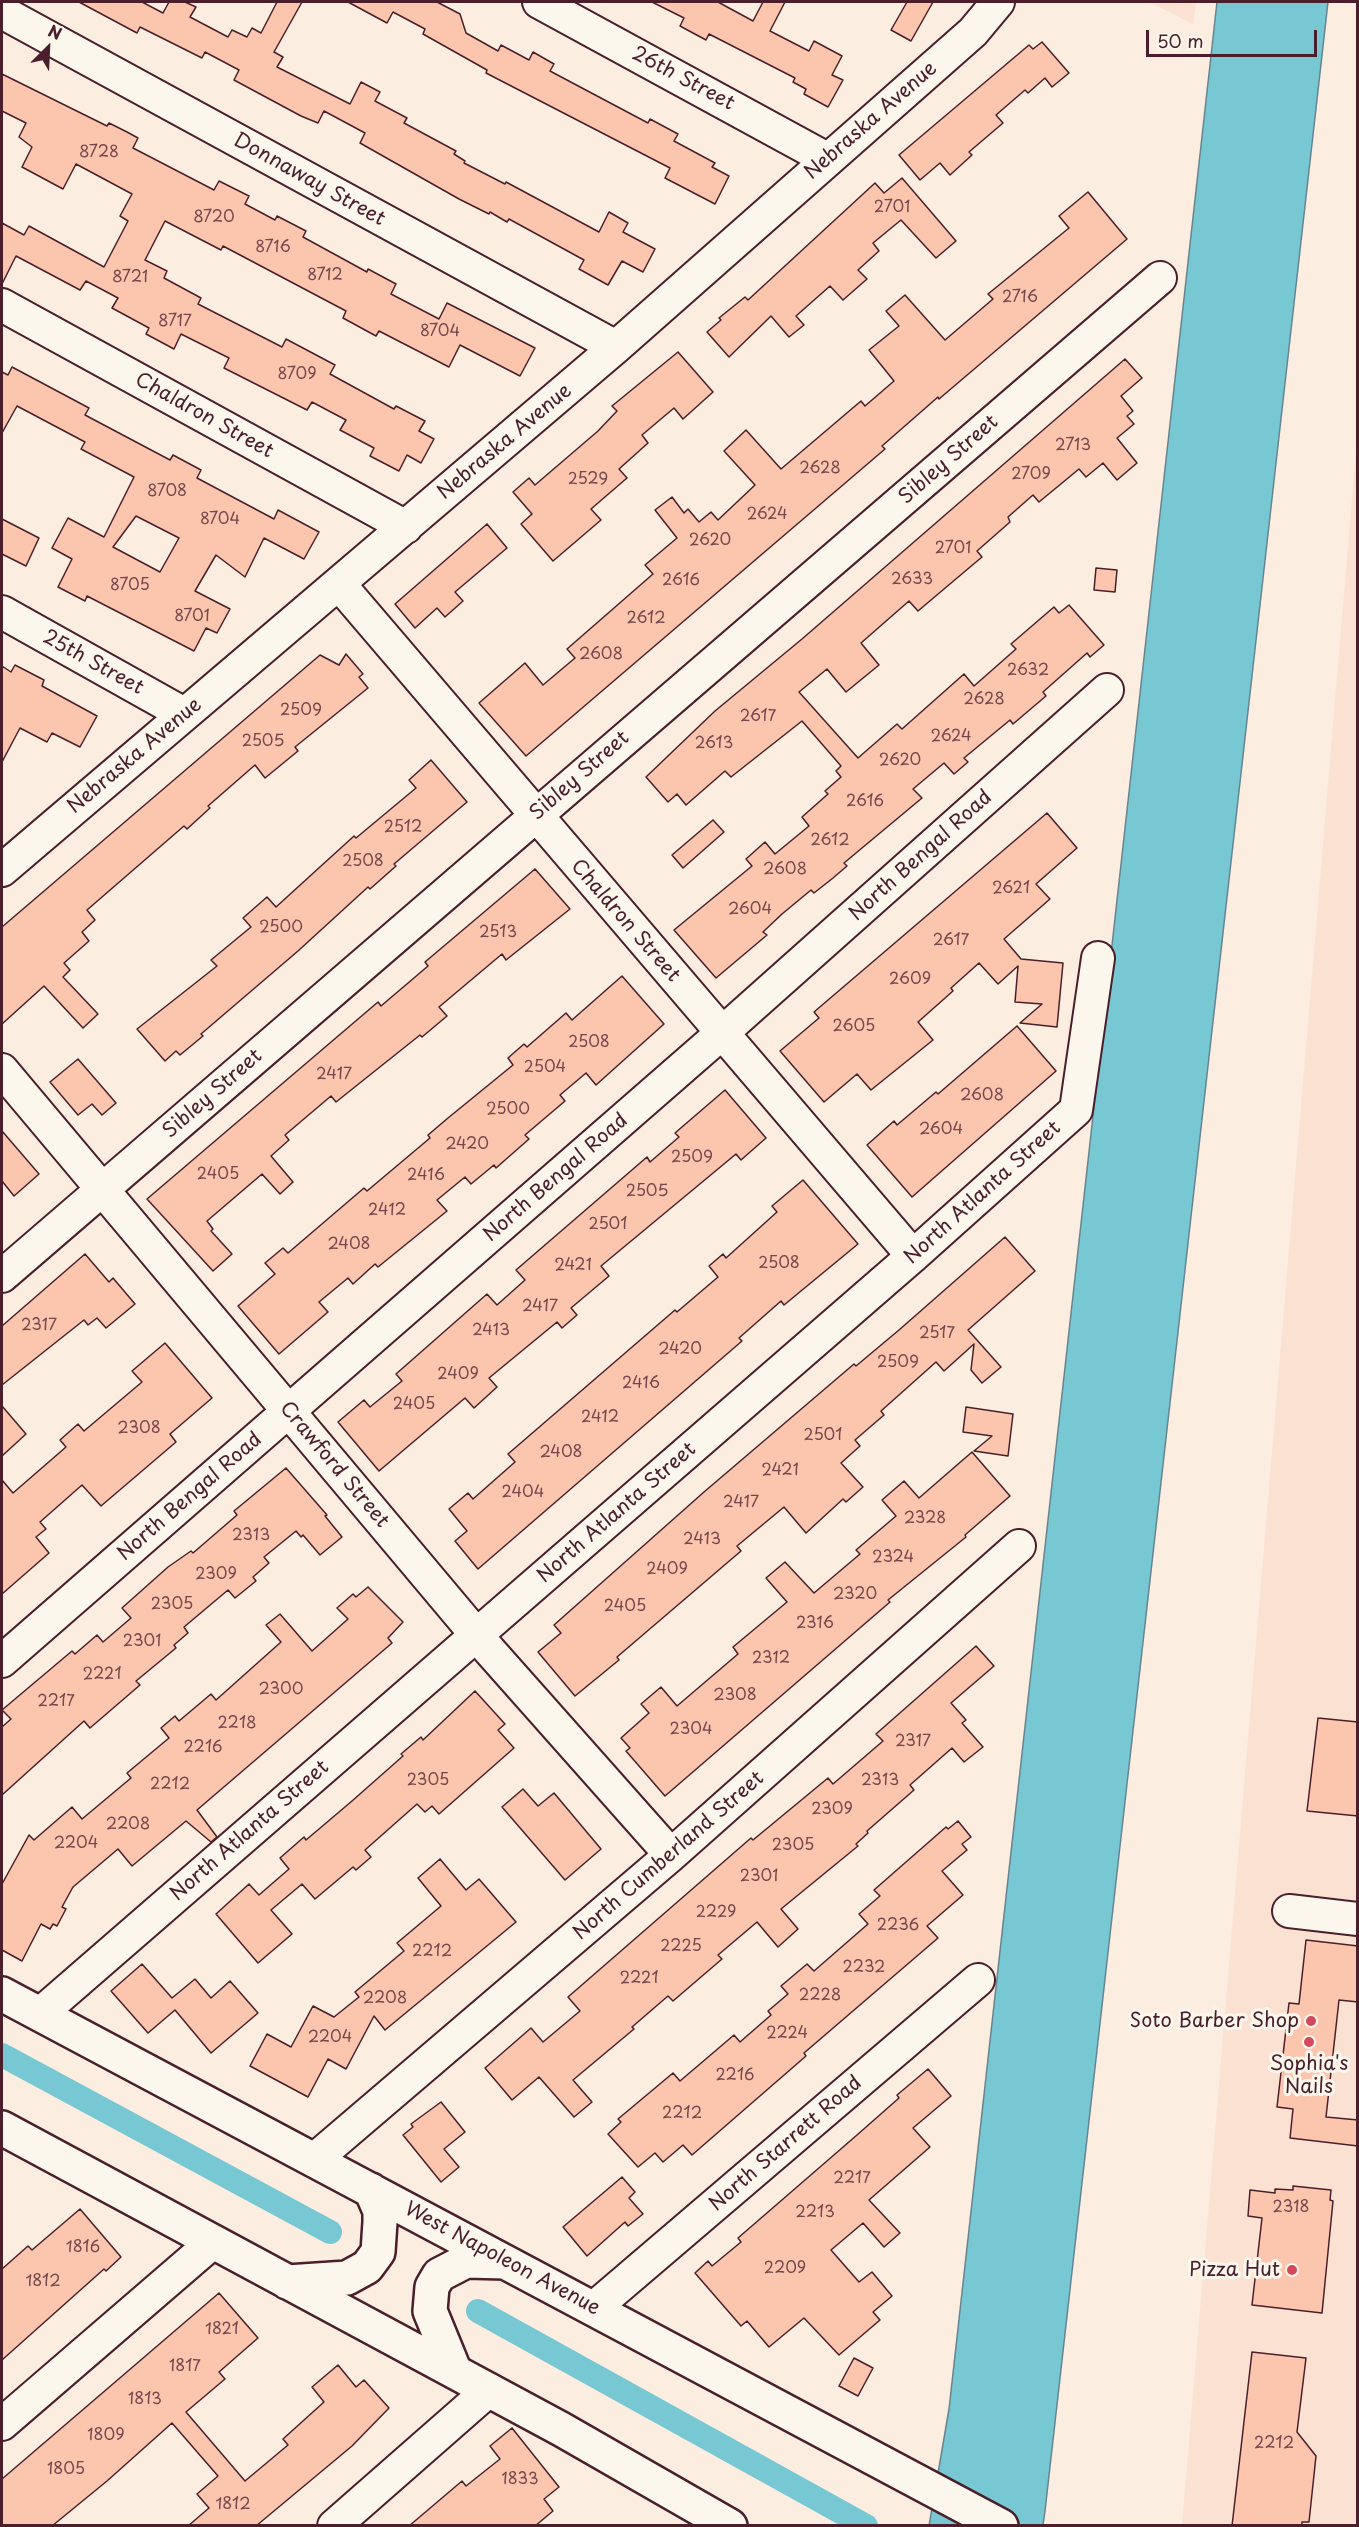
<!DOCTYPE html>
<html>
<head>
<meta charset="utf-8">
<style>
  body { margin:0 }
  #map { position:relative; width:1359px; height:2527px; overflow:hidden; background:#fbede0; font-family:"Playpen Sans",sans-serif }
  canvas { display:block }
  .frame { position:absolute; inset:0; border:3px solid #4a1f2b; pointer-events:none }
  .north { position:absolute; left:18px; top:18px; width:60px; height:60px; -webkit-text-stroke:4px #fbf7ec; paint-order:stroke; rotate:24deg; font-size:16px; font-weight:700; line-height:24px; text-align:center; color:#4a1f2b }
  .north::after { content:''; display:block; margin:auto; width:21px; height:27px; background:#4a1f2b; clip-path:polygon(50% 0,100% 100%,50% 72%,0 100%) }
  .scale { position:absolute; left:1146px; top:30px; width:171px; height:27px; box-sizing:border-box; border:3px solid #4a1f2b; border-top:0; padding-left:8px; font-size:18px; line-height:21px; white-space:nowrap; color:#4a1f2b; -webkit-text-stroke:4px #fbf7ec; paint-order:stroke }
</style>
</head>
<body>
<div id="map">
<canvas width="1359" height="2527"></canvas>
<div class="frame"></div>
<div class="north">N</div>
<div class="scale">50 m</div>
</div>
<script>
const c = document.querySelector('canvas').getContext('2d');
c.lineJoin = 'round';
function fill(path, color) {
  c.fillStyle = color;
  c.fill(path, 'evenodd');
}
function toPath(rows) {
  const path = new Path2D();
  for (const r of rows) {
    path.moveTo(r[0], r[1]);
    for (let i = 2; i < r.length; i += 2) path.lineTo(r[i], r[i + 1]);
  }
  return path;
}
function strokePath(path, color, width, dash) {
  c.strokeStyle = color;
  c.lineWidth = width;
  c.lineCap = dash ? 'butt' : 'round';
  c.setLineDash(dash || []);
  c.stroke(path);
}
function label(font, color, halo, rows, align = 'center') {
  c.font = font + ' "Playpen Sans",sans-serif';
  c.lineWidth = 6;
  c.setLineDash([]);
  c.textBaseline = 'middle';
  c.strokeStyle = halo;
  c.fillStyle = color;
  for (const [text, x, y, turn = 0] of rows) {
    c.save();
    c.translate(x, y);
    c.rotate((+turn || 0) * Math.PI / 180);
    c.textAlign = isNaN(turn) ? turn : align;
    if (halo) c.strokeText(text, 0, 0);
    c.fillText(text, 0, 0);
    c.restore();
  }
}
fill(toPath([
  [1149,2,1196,2,1193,24],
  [1357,439,1357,2525,1182,2525]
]), '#fbe1d1');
const water = toPath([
  [1217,2,1328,2,1045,2511,1043,2525,929,2526,949,2409,1217,2]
]);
fill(water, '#78c8d4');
strokePath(water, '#668490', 1.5);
strokePath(toPath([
  [2,2055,330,2232],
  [478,2311,866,2526]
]), '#78c8d4', 24);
const building = toPath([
  [79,2,142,2,163,13,169,2,185,2,196,7,190,17,228,37,232,30,247,37,252,28,261,33,277,2,302,2,274,52,283,57,277,67,350,104,361,82,380,92,375,101,407,118,404,123,456,151,454,154,465,161,464,163,505,184,506,182,599,232,609,212,628,223,623,232,655,249,643,272,622,261,608,285,579,269,584,260,509,219,507,222,490,212,489,214,459,199,360,143,365,133,324,111,318,123,301,116,234,80,239,70,205,52,202,58,140,27,137,33,79,2],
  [348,2,437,2,460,14,466,33,498,51,501,45,529,60,533,52,554,64,550,71,648,123,650,119,678,134,674,141,715,163,712,167,729,176,715,204,665,178,670,168,486,73,487,70,423,34,425,29,393,12,387,23,348,2],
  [652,2,718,2,753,21,763,2,785,2,770,31,809,51,814,41,842,56,832,75,843,80,828,107,804,94,806,89,793,82,795,78,709,34,706,40,680,26,684,18,652,2],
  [907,2,933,2,911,41,891,30,907,2],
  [1042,42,1069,73,1052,87,1045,78,1028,93,1025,90,996,115,1003,123,969,152,972,155,950,175,940,163,920,180,899,155,1029,45,1033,49,1042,42],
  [2,74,107,126,109,123,127,132,138,138,133,148,214,190,219,181,249,196,245,204,275,220,277,216,306,231,303,237,367,272,368,269,396,284,391,294,439,319,447,303,535,348,520,376,460,345,449,367,379,331,376,336,343,318,346,311,223,246,221,250,165,221,145,260,167,271,164,278,201,298,198,304,282,347,286,339,335,365,330,374,394,409,396,406,425,421,419,431,434,439,421,463,407,455,399,471,370,456,374,448,340,430,346,420,312,402,307,410,224,368,229,358,181,334,174,349,146,334,149,328,112,308,118,298,86,281,80,290,16,256,2,284,2,223,24,235,29,226,104,267,128,221,120,216,132,194,76,164,63,189,22,167,32,147,19,137,26,123,2,111,2,74],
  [902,178,956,241,936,258,901,220,873,243,879,251,858,270,867,279,843,300,830,286,796,316,804,325,789,337,771,316,729,357,707,332,721,320,719,318,745,297,748,300,875,183,884,193,902,178],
  [1088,192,1127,239,939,399,938,397,882,446,885,449,526,756,479,703,525,663,543,685,575,658,567,649,653,574,645,565,677,538,655,510,672,497,684,513,688,509,699,522,711,512,718,520,755,485,724,451,746,430,781,469,861,401,865,406,894,381,869,350,899,326,886,311,905,295,945,340,993,299,988,294,1069,228,1059,216,1088,192],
  [678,352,713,392,683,419,674,408,642,435,648,443,619,469,627,478,591,509,601,520,553,561,521,524,532,514,513,492,529,478,535,485,598,431,617,411,612,406,678,352],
  [1125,359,1142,378,1121,396,1133,411,1127,416,1134,424,1117,438,1137,463,1117,480,1103,463,1086,477,1079,469,1039,502,1033,495,1008,517,1010,522,977,551,982,557,944,589,918,611,909,601,861,643,879,665,846,692,827,669,799,692,858,758,897,724,902,729,964,674,974,686,1016,649,1011,644,1054,607,1059,613,1069,605,1104,645,1090,657,1087,653,1043,692,1046,696,1013,724,1010,720,964,758,968,762,954,774,944,763,913,789,922,798,844,863,847,866,833,878,814,893,811,890,782,914,763,932,767,935,716,978,674,930,752,866,746,859,765,842,775,854,809,826,802,817,828,794,825,791,841,777,836,771,841,766,802,721,731,777,725,771,686,805,677,794,668,802,646,777,715,711,802,639,1125,359],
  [12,367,89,408,85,415,170,460,173,455,201,470,197,478,274,519,278,510,319,532,304,559,264,538,245,577,216,555,195,591,230,609,217,633,206,628,194,651,87,596,85,601,58,587,72,559,52,548,68,518,104,537,134,477,81,449,85,442,17,406,2,433,2,372,8,375,12,367],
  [136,516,179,538,160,572,113,547,136,516],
  [2,519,39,538,26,566,2,554,2,519],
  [487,524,507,548,455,592,463,601,445,617,437,608,415,628,395,604,487,524],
  [1096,568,1117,570,1115,592,1094,590,1096,568],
  [346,654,363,674,359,677,368,688,295,747,298,751,265,778,255,765,208,806,210,808,187,829,184,826,87,910,95,920,82,932,89,941,64,963,70,970,63,977,98,1014,83,1028,44,986,2,1024,2,927,320,655,339,665,346,654],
  [15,665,44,680,42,686,97,716,80,747,52,733,47,742,20,728,2,762,2,666,11,672,15,665],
  [431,760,467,802,394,864,396,866,370,889,368,887,298,951,201,1034,203,1036,180,1055,176,1051,165,1061,137,1029,217,966,211,960,251,927,243,918,267,897,276,907,354,836,356,838,416,788,409,780,431,760],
  [1047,813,1077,848,1036,884,1050,899,1004,939,1021,959,1063,963,1057,1027,1020,1023,1042,1004,1015,1002,1018,966,998,984,979,963,951,988,953,991,918,1022,933,1040,871,1090,857,1074,824,1102,780,1051,819,1018,814,1012,1047,813],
  [713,820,724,832,683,868,672,855,713,820],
  [535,869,570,909,506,960,502,954,439,1007,447,1016,422,1037,420,1035,336,1102,331,1096,285,1135,289,1140,271,1156,293,1182,280,1194,262,1174,207,1221,213,1229,211,1231,232,1254,213,1271,147,1199,378,1002,381,1006,428,966,425,962,535,869],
  [622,976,664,1024,596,1085,586,1073,560,1095,565,1101,525,1135,529,1139,496,1168,494,1165,471,1184,465,1177,437,1200,447,1211,378,1267,375,1264,353,1284,348,1278,319,1302,328,1312,279,1354,238,1306,275,1274,265,1263,283,1248,288,1253,364,1188,367,1191,430,1138,428,1135,448,1118,513,1065,508,1058,524,1044,527,1047,566,1013,572,1020,622,976],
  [1017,1026,1056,1071,912,1197,867,1145,894,1121,897,1125,936,1092,938,1094,1017,1026],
  [78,1059,116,1103,102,1115,92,1104,78,1115,50,1082,78,1059],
  [725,1090,766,1138,741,1160,736,1154,601,1266,609,1276,571,1308,577,1315,562,1328,557,1322,489,1378,497,1387,474,1408,465,1398,379,1471,338,1422,364,1400,370,1407,402,1381,396,1374,487,1294,497,1305,525,1280,516,1270,647,1157,650,1162,679,1137,675,1133,725,1090],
  [2,1131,39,1174,14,1196,2,1181,2,1131],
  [803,1180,858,1244,784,1305,781,1301,739,1338,742,1341,478,1569,455,1541,467,1531,449,1509,468,1493,473,1499,515,1462,508,1454,675,1310,677,1312,718,1277,709,1266,723,1254,726,1258,777,1212,772,1206,803,1180],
  [1005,1237,1035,1271,968,1330,1001,1367,982,1383,971,1370,974,1344,944,1371,936,1362,881,1411,884,1415,855,1440,860,1446,841,1463,863,1487,846,1502,843,1499,806,1533,784,1507,737,1546,741,1551,617,1657,619,1660,575,1696,538,1652,561,1633,554,1625,704,1492,854,1364,856,1366,899,1330,1005,1237],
  [85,1254,109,1282,113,1278,135,1304,106,1328,97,1318,88,1325,84,1320,2,1385,2,1326,85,1254],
  [165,1343,212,1398,170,1434,176,1442,101,1506,82,1485,40,1522,46,1529,36,1537,49,1553,2,1594,2,1480,13,1493,66,1447,60,1440,78,1424,84,1431,142,1382,132,1371,165,1343],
  [2,1406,26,1434,2,1456,2,1406],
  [966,1407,1013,1414,1008,1456,974,1451,992,1436,963,1432,966,1407],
  [972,1452,1010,1496,965,1535,966,1537,888,1600,890,1602,665,1796,626,1751,630,1748,621,1738,649,1713,641,1704,661,1687,677,1706,738,1654,733,1647,787,1602,766,1578,785,1562,814,1593,860,1554,856,1550,896,1516,882,1500,904,1481,919,1498,972,1452],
  [286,1468,327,1515,325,1516,342,1537,320,1555,303,1535,301,1537,296,1531,264,1557,269,1563,253,1577,256,1581,235,1598,228,1590,184,1627,188,1633,174,1645,176,1648,136,1681,140,1685,90,1728,84,1721,2,1795,2,1727,11,1719,2,1710,72,1651,75,1654,97,1635,103,1642,131,1618,122,1608,168,1567,191,1551,193,1553,237,1515,234,1511,286,1468],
  [368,1587,403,1622,388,1638,392,1643,197,1810,217,1837,211,1842,186,1821,132,1866,118,1849,73,1887,62,1907,66,1909,57,1926,53,1924,50,1929,41,1924,22,1961,2,1950,2,1884,29,1835,34,1840,72,1807,82,1819,131,1778,127,1773,169,1738,161,1728,175,1716,179,1721,211,1694,216,1700,281,1642,266,1625,280,1614,312,1651,348,1619,337,1608,353,1594,356,1597,368,1587],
  [976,1646,994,1666,951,1703,966,1720,962,1723,983,1747,964,1762,952,1748,910,1785,914,1790,867,1831,868,1833,856,1844,858,1846,781,1909,798,1929,778,1947,757,1922,718,1955,722,1959,673,2001,668,1996,632,2027,634,2029,573,2080,592,2102,574,2117,539,2077,512,2100,485,2068,531,2028,543,2042,580,2011,568,1997,751,1838,753,1840,828,1778,833,1784,883,1741,876,1734,976,1646],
  [475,1691,505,1724,498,1730,514,1748,439,1814,432,1806,425,1812,417,1804,365,1850,371,1857,356,1870,353,1867,315,1899,302,1884,271,1910,292,1934,258,1963,216,1914,249,1884,259,1895,289,1869,280,1858,304,1837,306,1840,352,1801,403,1756,401,1754,421,1737,423,1740,475,1691],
  [1318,1718,1358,1722,1358,1816,1307,1811,1318,1718],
  [523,1789,538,1806,554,1793,601,1849,565,1880,502,1807,523,1789],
  [958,1821,971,1837,962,1844,967,1850,942,1871,963,1895,927,1926,938,1938,804,2053,806,2056,692,2155,683,2145,663,2162,655,2153,638,2167,608,2134,621,2122,618,2119,673,2073,680,2081,734,2035,740,2042,771,2015,768,2011,788,1994,781,1986,807,1964,814,1971,868,1924,859,1914,880,1896,874,1890,946,1827,948,1829,958,1821],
  [440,1859,466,1890,479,1879,516,1922,385,2030,374,2016,346,2069,328,2059,308,2097,250,2066,267,2034,291,2047,313,2006,334,2017,359,1997,355,1992,404,1951,397,1943,441,1906,418,1878,440,1859],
  [1306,1940,1358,1946,1358,2002,1339,2000,1326,2117,1358,2120,1358,2146,1290,2138,1293,2109,1277,2107,1289,2003,1299,2004,1306,1940],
  [142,1964,172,1998,195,1979,211,1998,230,1981,258,2013,211,2053,175,2010,148,2033,111,1991,142,1964],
  [928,2069,951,2096,913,2128,930,2147,869,2200,900,2233,884,2247,863,2223,831,2250,859,2282,872,2272,892,2296,873,2312,880,2320,839,2355,804,2318,769,2347,747,2321,741,2326,695,2273,708,2261,712,2266,741,2242,738,2238,857,2135,899,2098,897,2095,928,2069],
  [441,2102,465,2132,444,2149,459,2167,441,2182,403,2135,413,2127,411,2124,441,2102],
  [622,2177,635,2192,629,2198,643,2214,628,2226,625,2222,587,2256,563,2227,622,2177],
  [1293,2186,1331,2190,1330,2200,1333,2201,1322,2313,1252,2305,1262,2218,1248,2216,1250,2190,1275,2193,1275,2189,1293,2190,1293,2186],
  [80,2209,121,2257,106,2271,104,2269,2,2360,2,2269,28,2246,32,2250,80,2209],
  [219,2293,258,2338,219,2372,225,2379,186,2412,245,2481,288,2445,283,2439,324,2402,312,2387,338,2365,356,2387,364,2380,389,2408,352,2446,256,2526,188,2526,209,2508,197,2494,218,2476,172,2423,107,2481,52,2526,2,2526,2,2479,219,2293],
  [1252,2352,1306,2358,1297,2432,1316,2456,1309,2522,1302,2522,1302,2526,1232,2526,1252,2352],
  [854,2358,873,2368,858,2396,839,2386,854,2358],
  [512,2428,559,2487,544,2499,553,2511,535,2526,409,2526,462,2481,466,2486,500,2459,490,2446,512,2428]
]);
fill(building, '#fcc5ae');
strokePath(building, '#4a1f2b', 1.5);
const minor = toPath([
  [539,2,827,159],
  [2,12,616,347],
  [2,305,406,527],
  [339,584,913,1256],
  [2,612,184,714],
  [2,870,616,347,973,32,998,2],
  [2,1070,490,1651,671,1855],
  [2,1276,1160,278],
  [2,1661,722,1033,1107,690],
  [1289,1911,1358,1919],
  [40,2014,913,1256,1076,1110,1098,958],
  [314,2160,671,1855,1019,1546],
  [594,2308,978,1980],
  [2,2424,213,2242],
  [334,2526,489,2390]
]);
const major = toPath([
  [2,1994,1001,2526],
  [2,2128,561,2429,730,2526],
  [287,2282,347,2278,367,2267,378,2252,380,2222,380,2211,371,2190],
  [455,2372,430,2311,432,2287,439,2275,466,2261,505,2262]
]);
strokePath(minor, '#4a1f2b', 36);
strokePath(major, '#4a1f2b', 38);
strokePath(minor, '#fbf7ec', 32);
strokePath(major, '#fbf7ec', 33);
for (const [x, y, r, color] of [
  [1311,2021,6,"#d1495b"],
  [1309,2042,6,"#d1495b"],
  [1292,2270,6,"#d1495b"]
]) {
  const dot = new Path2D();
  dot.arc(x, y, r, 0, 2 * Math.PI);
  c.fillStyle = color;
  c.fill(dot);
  strokePath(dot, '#fbf7ec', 2);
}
label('16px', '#76484c', null, [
  ["8728",99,153],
  ["2701",892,208],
  ["8720",214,218],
  ["8716",273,248],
  ["8712",325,276],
  ["8721",130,278],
  ["2716",1020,298],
  ["8717",175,322],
  ["8704",440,332],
  ["8709",297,375],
  ["2713",1073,446],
  ["2628",820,469],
  ["2709",1031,475],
  ["2529",588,480],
  ["8708",167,492],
  ["2624",767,515],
  ["8704",220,520],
  ["2620",710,541],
  ["2701",953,549],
  ["2633",912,580],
  ["2616",681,581],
  ["8705",130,586],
  ["8701",192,617],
  ["2612",646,619],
  ["2608",601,655],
  ["2632",1028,671],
  ["2628",984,700],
  ["2509",301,711],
  ["2617",758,717],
  ["2624",951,737],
  ["2505",263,742],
  ["2613",714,744],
  ["2620",900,761],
  ["2616",865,802],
  ["2512",403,828],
  ["2612",830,841],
  ["2508",363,862],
  ["2608",785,870],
  ["2621",1011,889],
  ["2604",750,910],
  ["2500",281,928],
  ["2513",498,933],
  ["2617",951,941],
  ["2609",910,980],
  ["2605",854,1027],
  ["2508",589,1043],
  ["2504",545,1068],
  ["2417",334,1075],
  ["2608",982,1096],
  ["2500",508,1110],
  ["2604",941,1130],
  ["2420",467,1145],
  ["2509",692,1158],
  ["2405",218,1175],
  ["2416",426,1176],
  ["2505",647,1192],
  ["2412",387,1211],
  ["2501",608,1225],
  ["2408",349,1245],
  ["2508",779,1264],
  ["2421",573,1266],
  ["2417",540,1307],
  ["2317",39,1326],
  ["2413",491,1331],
  ["2517",937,1334],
  ["2420",680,1350],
  ["2509",898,1363],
  ["2409",458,1375],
  ["2416",641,1384],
  ["2405",414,1405],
  ["2412",600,1418],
  ["2308",139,1429],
  ["2501",823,1436],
  ["2408",561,1453],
  ["2421",780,1471],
  ["2404",523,1493],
  ["2417",741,1503],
  ["2328",925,1519],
  ["2313",251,1536],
  ["2413",702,1540],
  ["2324",893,1558],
  ["2409",667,1570],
  ["2309",216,1575],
  ["2320",855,1595],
  ["2305",172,1605],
  ["2405",625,1607],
  ["2316",815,1624],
  ["2301",142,1642],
  ["2312",771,1659],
  ["2221",102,1675],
  ["2300",281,1690],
  ["2308",735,1696],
  ["2217",56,1702],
  ["2218",237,1724],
  ["2304",691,1730],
  ["2317",913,1742],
  ["2216",203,1748],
  ["2305",428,1781],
  ["2313",880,1781],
  ["2212",170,1785],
  ["2309",832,1810],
  ["2208",128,1825],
  ["2204",76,1844],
  ["2305",793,1846],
  ["2301",759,1877],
  ["2229",716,1913],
  ["2236",898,1926],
  ["2225",681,1947],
  ["2212",432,1952],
  ["2232",864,1968],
  ["2221",639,1979],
  ["2228",820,1996],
  ["2208",385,1999],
  ["2224",787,2034],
  ["2204",330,2038],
  ["2216",735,2076],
  ["2212",682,2114],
  ["2217",852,2179],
  ["2318",1291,2208],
  ["2213",815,2213],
  ["1816",83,2248],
  ["2209",785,2269],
  ["1812",43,2282],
  ["1821",222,2330],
  ["1817",185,2367],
  ["1813",145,2400],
  ["1809",106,2436],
  ["2212",1274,2444],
  ["1805",66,2470],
  ["1833",520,2480],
  ["1812",233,2505]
]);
label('20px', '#4a1f2b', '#fbf7ec', [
  ["26th Street",683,79,28],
  ["Nebraska Avenue",871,121,-41],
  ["Donnaway Street",309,180,29],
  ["Chaldron Street",204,416,29],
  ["Nebraska Avenue",505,442,-40],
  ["Sibley Street",949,460,-41],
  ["25th Street",93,663,29],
  ["Nebraska Avenue",135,756,-40],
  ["Sibley Street",580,776,-41],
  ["North Bengal Road",921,856,-42],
  ["Chaldron Street",625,921,49],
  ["Sibley Street",213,1094,-41],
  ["North Bengal Road",556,1178,-41],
  ["North Atlanta Street",983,1193,-42],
  ["Crawford Street",334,1465,50],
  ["North Bengal Road",190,1497,-41],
  ["North Atlanta Street",617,1513,-41],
  ["North Atlanta Street",250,1831,-41],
  ["North Cumberland Street",669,1856,-41],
  ["North Starrett Road",786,2144,-41],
  ["West Napoleon Avenue",502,2259,28]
]);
label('20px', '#4a1f2b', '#fbf7ec', [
  ["Soto Barber Shop",1299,2021],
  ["Sophia's",1309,2064,"center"],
  ["Nails",1309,2087,"center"],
  ["Pizza Hut",1280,2270]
], 'right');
</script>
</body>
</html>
